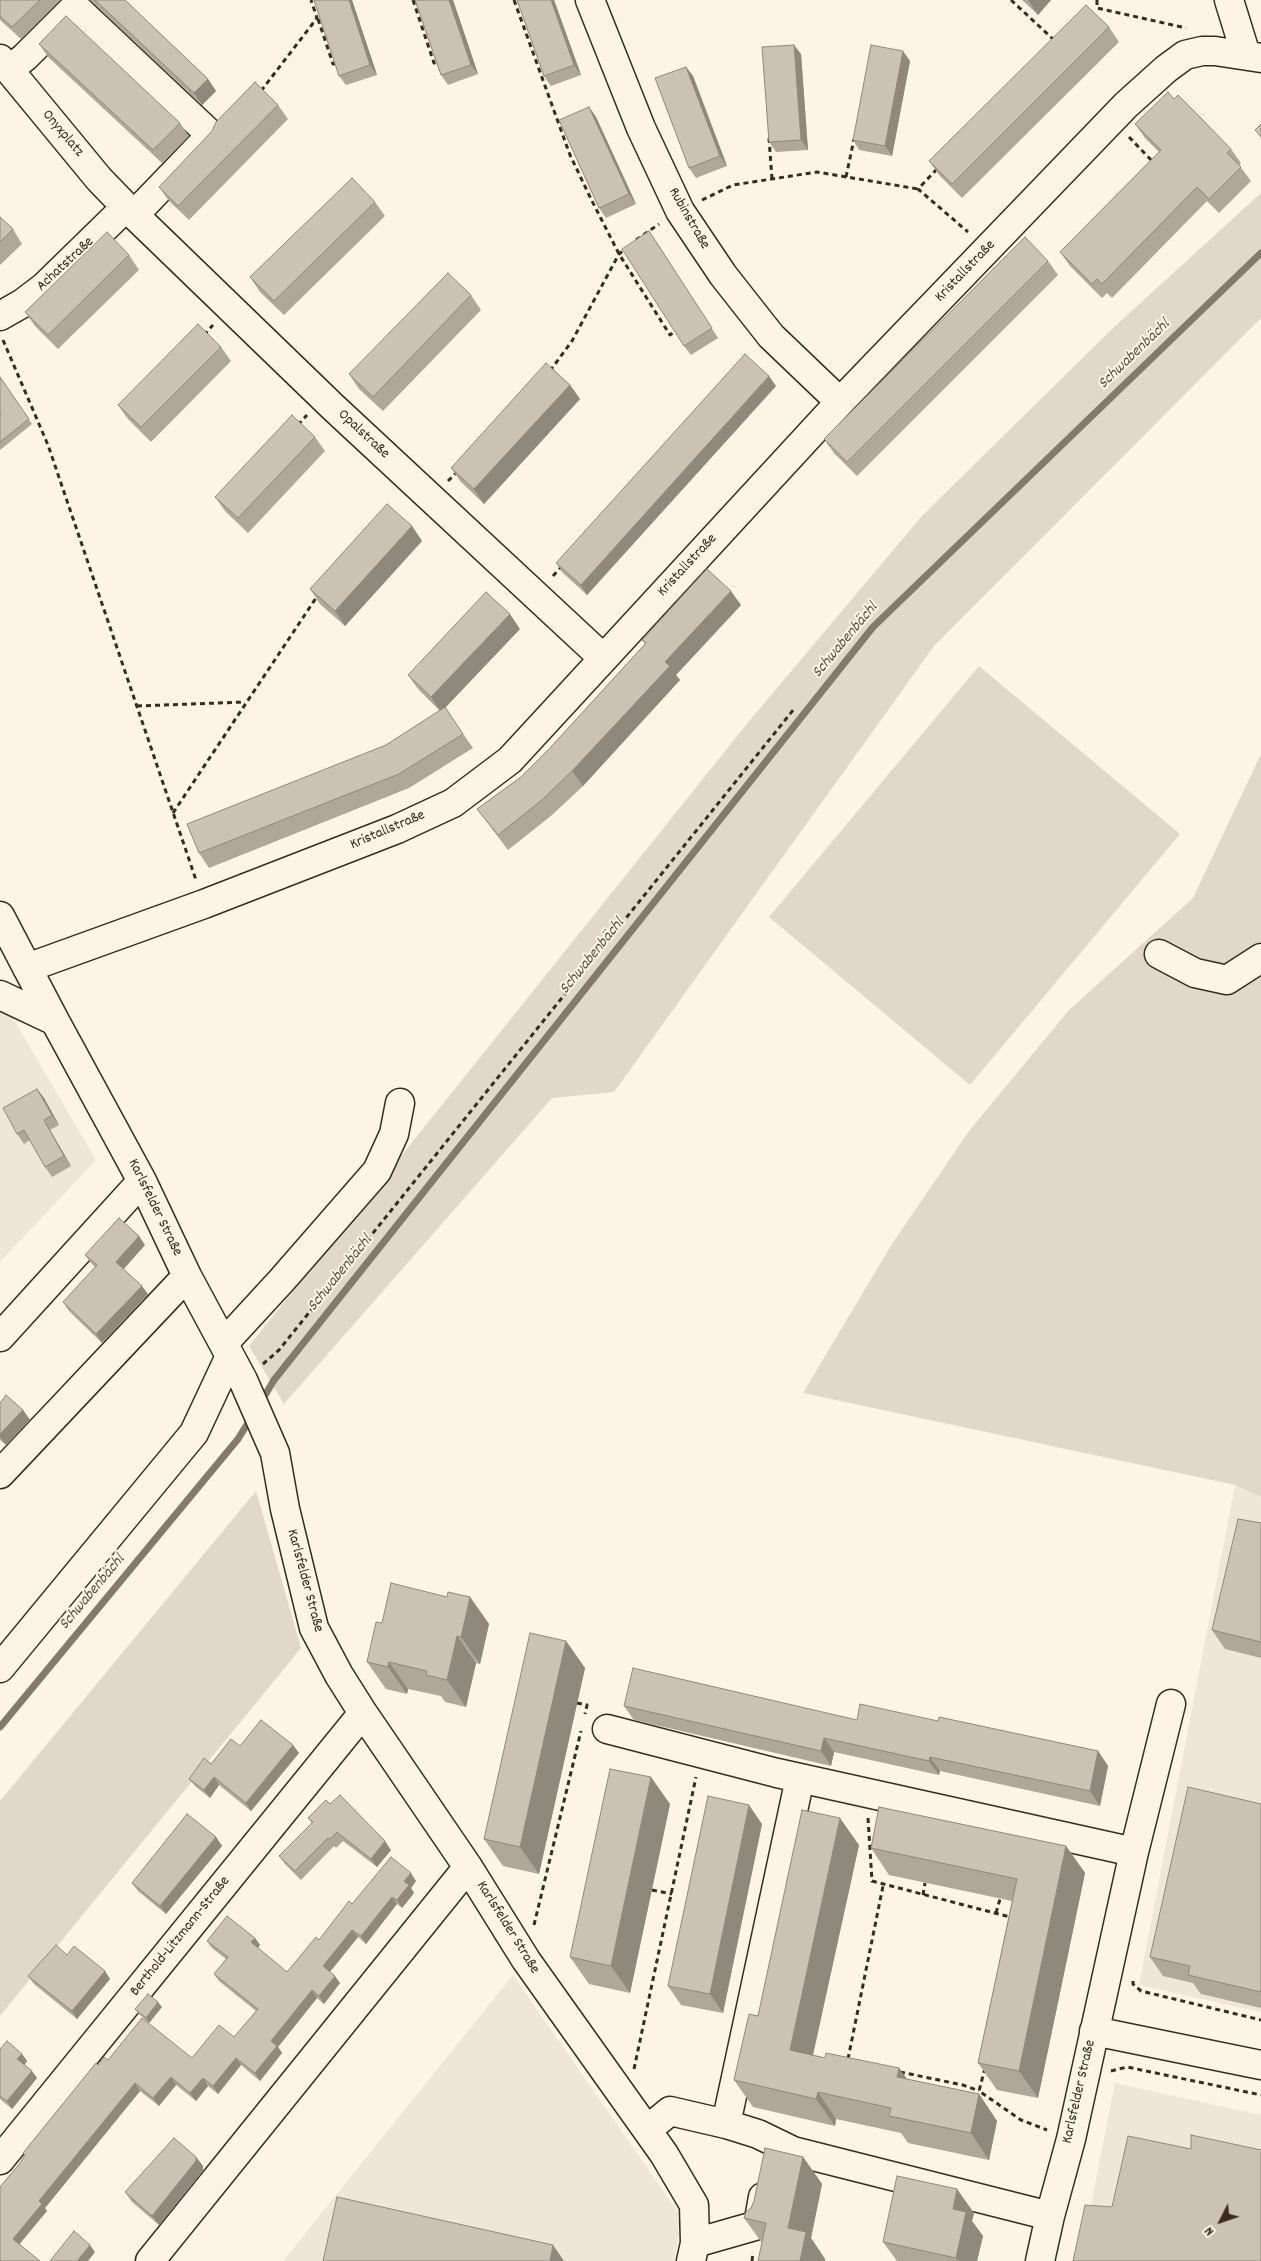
<!DOCTYPE html>
<html>
<head>
<meta charset="utf-8">
<style>
  body { margin:0 }
  #map { position:relative; width:1261px; height:2261px; overflow:hidden; background:#fcf5e5; font-family:Dekko,sans-serif }
  canvas { display:block }
  .north { position:absolute; left:1196px; top:2196px; width:50px; height:50px; -webkit-text-stroke:4px #fcf5e5; paint-order:stroke; rotate:229deg; font-size:14px; font-weight:700; line-height:20px; text-align:center; color:#3b2a1e }
  .north::after { content:''; display:block; margin:auto; width:18px; height:22px; background:#3b2a1e; clip-path:polygon(50% 0,100% 100%,50% 72%,0 100%) }
</style>
</head>
<body>
<div id="map">
<canvas width="1261" height="2261"></canvas>
<div class="north">N</div>
</div>
<script>
const c = document.querySelector('canvas').getContext('2d');
c.lineJoin = 'round';
function fill(path, color) {
  c.fillStyle = color;
  c.fill(path, 'evenodd');
}
function toPath(rows) {
  const path = new Path2D();
  for (const r of rows) {
    path.moveTo(r[0], r[1]);
    for (let i = 2; i < r.length; i += 2) path.lineTo(r[i], r[i + 1]);
  }
  return path;
}
function strokePath(path, color, width, dash) {
  c.strokeStyle = color;
  c.lineWidth = width;
  c.lineCap = dash ? 'butt' : 'round';
  c.setLineDash(dash || []);
  c.stroke(path);
}
function label(font, color, halo, rows, align = 'center') {
  c.font = font + ' Dekko,sans-serif';
  c.lineWidth = 4;
  c.setLineDash([]);
  c.textBaseline = 'middle';
  c.strokeStyle = halo;
  c.fillStyle = color;
  for (const [text, x, y, turn = 0] of rows) {
    c.save();
    c.translate(x, y);
    c.rotate((+turn || 0) * Math.PI / 180);
    c.textAlign = isNaN(turn) ? turn : align;
    if (halo) c.strokeText(text, 0, 0);
    c.fillText(text, 0, 0);
    c.restore();
  }
}
fill(toPath([
  [0,996,96,1160,0,1262],
  [1235,1485,1261,1497,1261,2012,1139,1985],
  [513,1975,682,2218,674,2261,283,2261],
  [1115,2083,1261,2115,1261,2261,1080,2261]
]), '#eee6d6');
fill(toPath([
  [1261,193,1261,318,934,646,614,1092,552,1098,284,1404,249,1346,750,720,922,516,1112,329],
  [979,666,1180,834,970,1085,769,917],
  [1261,754,1261,1497,1235,1485,803,1393,892,1244,969,1131,1069,1010,1193,898],
  [256,1491,301,1648,0,2016,0,1801]
]), '#e0d8c8');
strokePath(toPath([
  [261,1402,274,1380,873,627,1261,253],
  [0,1727,238,1439,251,1418]
]), '#85796b', 7);
const minor = toPath([
  [590,0,641,128,680,211,723,275,771,336,840,402],
  [1229,0,1246,55],
  [0,59,99,179,126,207,333,407,603,658],
  [9,70,25,57,75,7,211,135,134,215],
  [0,316,23,303,44,287,126,207],
  [0,916,55,1021,142,1181,187,1276,243,1380,275,1453,285,1509,314,1628,339,1675,363,1713,468,1867,526,1960,664,2154,694,2205,695,2243,691,2261],
  [1159,954,1195,973,1227,980,1261,958],
  [27,968,204,904,397,829,453,803,510,760,840,402,1126,105,1166,69,1185,55,1202,51,1215,51,1261,58],
  [0,995,55,1021],
  [0,1337,142,1181],
  [224,1343,282,1280,377,1171,394,1134,400,1103],
  [0,1474,187,1276],
  [0,1668,194,1433,230,1356],
  [607,1729,777,1773,1134,1852],
  [800,1778,726,2124,758,2134,793,2151,1050,2216],
  [1094,2031,1261,2065],
  [647,2130,670,2111,726,2124],
  [0,2160,363,1713],
  [695,2243,758,2225,763,2197],
  [150,2261,468,1867],
  [1040,2261,1050,2216,1071,2139,1134,1852,1171,1704]
]);
strokePath(minor, '#3b2a1e', 31);
strokePath(toPath([
  [413,0,434,63,439,62],
  [514,0,570,155,591,199,619,254,670,335,676,331],
  [1011,0,1054,40],
  [1097,0,1097,8,1186,28],
  [318,19,333,64,338,63],
  [261,91,317,18,311,0],
  [1129,137,1154,163],
  [769,138,772,179],
  [937,169,918,189,968,232],
  [846,177,854,139],
  [702,200,733,185,817,172,918,189],
  [636,240,659,224],
  [204,335,213,325],
  [3,340,48,445,196,880],
  [550,371,572,341,619,254,625,249],
  [298,425,307,415],
  [448,481,458,471],
  [553,576,562,566],
  [137,706,245,702],
  [173,813,318,595],
  [263,1364,279,1350,794,709],
  [577,1703,587,1705,585,1714],
  [868,1818,872,1881,1010,1917,1010,1919],
  [652,1890,672,1894],
  [923,1895,925,1883],
  [996,1913,1000,1899],
  [534,1925,581,1731],
  [1133,1981,1133,1984,1141,1991,1261,2020],
  [848,2059,883,1886],
  [985,2068,979,2091,1021,2120,1047,2130],
  [634,2069,696,1777],
  [1111,2071,1127,2067,1261,2095],
  [900,2072,963,2085,979,2091],
  [752,2261,753,2252]
]), '#3b2a1e', 3, [5, 4]);
strokePath(minor, '#fcf5e5', 28);
fill(toPath([
  [0,0,60,0,21,39,0,20],
  [90,0,125,0,208,79,216,91,202,105],
  [352,0,377,75,346,85,339,76],
  [415,0,453,0,478,74,448,85,441,75],
  [554,0,581,75,551,86,544,76],
  [1022,0,1051,0,1038,15],
  [1109,27,1119,42,962,198,940,176,929,161],
  [39,44,180,123,189,136,162,163,48,57],
  [801,54,808,150,776,152,769,142],
  [910,61,892,156,859,150,853,140],
  [686,67,693,76,727,166,696,178,689,168],
  [278,105,288,119,189,220,169,201,159,187],
  [589,107,596,117,636,204,606,218,599,208],
  [1135,124,1231,149,1241,163,1239,165,1251,181,1219,213,1207,201,1112,298,1107,293,1102,298,1070,266,1060,252,1159,152,1145,138],
  [375,202,385,216,284,315,260,292,250,277],
  [0,217,13,229,22,244,0,265],
  [656,241,718,338,691,355,684,346],
  [129,255,139,270,58,349,35,326,25,312],
  [1048,261,1058,275,857,476,834,453,824,439],
  [471,295,481,310,383,411,359,389,349,374],
  [221,347,231,361,151,442,128,419,118,405],
  [0,377,32,424,0,450,0,415,1,414],
  [570,385,580,399,484,504,461,482,451,468],
  [776,386,587,595,563,573,556,563],
  [315,437,325,451,248,533,225,511,215,497],
  [412,526,422,541,345,626,320,604,310,589],
  [741,605,676,675,680,680,583,786,552,815,508,850,477,809,521,777,549,749,645,644,642,640],
  [520,629,445,708,473,748,409,788,209,868,199,853,386,745,440,711,418,689,408,675],
  [37,1089,44,1098,59,1125,50,1130,71,1166,52,1177,45,1167,30,1140,24,1144,17,1134],
  [145,1245,123,1269,148,1294,102,1343,69,1311,63,1302,95,1267,91,1263,85,1255],
  [0,1403,23,1410,30,1420,6,1445,0,1440],
  [1261,1523,1261,1658,1225,1649,1212,1630],
  [447,1597,470,1597,489,1624,480,1664,476,1663,466,1707,445,1702,441,1696,408,1689,407,1694,386,1689,367,1662,382,1623],
  [566,1641,585,1668,539,1874,503,1866,484,1839],
  [624,1706,857,1720,938,1721,1098,1751,1108,1766,1100,1806,940,1771,939,1775,834,1752,831,1766,634,1720],
  [240,1746,299,1753,251,1811,219,1785,210,1798,195,1786,189,1779,211,1764],
  [330,1804,391,1850,377,1867,343,1841,336,1848,334,1846,301,1880,285,1864,279,1856,312,1823,308,1818],
  [670,1804,630,1993,589,1984,570,1957],
  [1261,1804,1261,2008,1201,1994,1193,1983,1163,1976,1150,1957],
  [762,1824,723,2013,681,2005,668,1986],
  [216,1837,222,1846,166,1914,138,1891,132,1883],
  [859,1845,813,2055,825,2058,899,2068,907,2079,979,2094,997,2121,989,2160,908,2143,901,2133,836,2119,835,2126,753,2107,734,2080,758,2016],
  [1066,1846,1085,1873,1038,2098,997,2090,978,2063,1012,1901,889,1875,871,1848],
  [416,1881,411,1888,414,1893,402,1908,397,1904,366,1944,358,1937,330,1972,340,1983,324,2004,317,1998,278,2047,282,2053,260,2081,241,2065,218,2094,208,2086,196,2101,176,2085,159,2106,140,2091,45,2208,47,2211,0,2261,25,2155,23,2153,98,2065,108,2060,192,2058,234,2037,256,2011,219,1981,214,1974,226,1959,212,1948,207,1941,255,1938,260,1945,258,1948,287,1972,319,1940,352,1904],
  [67,1955,110,1979,77,2019,34,1984,28,1976],
  [162,2007,149,2023,139,2014,135,2009],
  [0,2049,22,2054,27,2061,24,2065,37,2078,12,2109,0,2099],
  [196,2157,203,2166,203,2171,159,2225,132,2202,125,2192],
  [803,2157,822,2184,811,2238,825,2259,825,2261,758,2261,762,2243,744,2218,751,2208],
  [974,2213,972,2221,983,2236,977,2261,897,2261,883,2242]
]), '#afa79a');
fill(toPath([
  [349,0,352,0,377,75,370,65],
  [449,0,453,0,478,74,471,65],
  [551,0,554,0,581,75,574,65],
  [1028,0,1051,0,1038,15],
  [794,45,801,54,808,150,801,140],
  [903,51,910,61,892,156,885,146],
  [686,67,693,76,727,166,720,156],
  [208,79,216,91,202,105,194,93],
  [589,107,596,117,636,204,629,194],
  [769,376,776,386,587,595,581,585],
  [570,385,580,399,484,504,474,489],
  [412,526,422,541,345,626,335,611],
  [731,591,741,605,676,675,680,680,583,786,572,771,665,662],
  [510,614,520,629,441,712,431,697],
  [37,1089,44,1098,59,1125,52,1115],
  [44,1120,50,1130,71,1166,64,1156],
  [139,1236,145,1245,122,1271,116,1262],
  [142,1286,148,1294,102,1343,96,1334],
  [23,1410,30,1420,6,1445,0,1437,0,1434],
  [470,1597,489,1624,480,1664,461,1637],
  [457,1636,476,1663,466,1707,447,1680],
  [566,1641,585,1668,539,1874,520,1847],
  [389,1662,408,1689,407,1694,388,1667],
  [824,1738,834,1752,831,1766,821,1751],
  [293,1745,299,1753,251,1811,246,1803],
  [1098,1751,1108,1766,1100,1806,1090,1791],
  [930,1757,940,1771,939,1775,929,1761],
  [214,1777,219,1785,210,1798,204,1790],
  [651,1777,670,1804,630,1993,611,1966],
  [749,1805,762,1824,723,2013,710,1994],
  [840,1818,859,1845,808,2077,790,2050],
  [216,1837,222,1846,166,1914,160,1906],
  [385,1841,391,1850,377,1867,371,1859],
  [1066,1846,1085,1873,1038,2098,1019,2071],
  [411,1873,416,1881,411,1888,414,1893,402,1908,397,1900,404,1881],
  [392,1897,397,1904,366,1944,361,1936],
  [352,1930,358,1937,328,1974,323,1966],
  [255,1938,260,1945,256,1950,251,1942],
  [105,1971,110,1979,77,2019,72,2011],
  [335,1976,340,1983,324,2004,319,1996],
  [312,1990,317,1998,278,2047,282,2053,260,2081,255,2073,271,2041],
  [158,2002,162,2007,149,2023,146,2018],
  [22,2054,27,2061,23,2067,17,2059],
  [236,2058,241,2065,218,2094,213,2086],
  [899,2068,918,2095,897,2077],
  [32,2071,37,2078,12,2109,7,2101],
  [171,2077,176,2085,159,2106,153,2098],
  [203,2078,208,2086,196,2101,190,2093],
  [135,2083,140,2091,45,2208,47,2211,18,2246,13,2239,39,2201],
  [818,2092,836,2119,835,2126,816,2099],
  [979,2094,997,2121,989,2160,971,2133],
  [196,2157,203,2166,203,2171,159,2225,152,2216],
  [803,2157,822,2184,811,2238,825,2259,825,2261,800,2261,788,2228],
  [957,2189,974,2213,972,2221,983,2236,977,2261,958,2261,956,2258,953,2209],
  [90,2245,95,2252,88,2261,77,2261],
  [553,2245,564,2261,550,2261]
]), '#8f887d');
const building = toPath([
  [0,0,40,0,12,27,0,16,0,0],
  [95,0,125,0,208,79,194,93,95,0],
  [314,0,349,0,370,65,339,76,314,0],
  [415,0,449,0,471,65,441,75,415,0],
  [517,0,551,0,574,65,544,76,517,0],
  [1086,5,1109,27,952,184,929,161,1086,5],
  [66,16,180,123,153,150,39,44,66,16],
  [794,45,801,140,769,142,762,47,794,45],
  [871,45,903,51,885,146,853,140,871,45],
  [686,67,720,156,689,168,655,78,686,67],
  [255,82,278,105,178,206,159,187,212,131,216,122,255,82],
  [1168,92,1174,99,1178,95,1200,117,1231,149,1227,153,1241,167,1209,199,1197,187,1102,284,1097,279,1092,284,1060,252,1161,150,1135,124,1168,92],
  [589,107,629,194,599,208,559,120,589,107],
  [1261,124,1261,137,1255,130,1261,124],
  [352,178,375,202,274,301,250,277,352,178],
  [0,217,13,229,0,242,0,217],
  [649,231,712,328,684,346,622,249,649,231],
  [107,232,129,255,48,335,25,312,107,232],
  [1025,237,1048,261,847,462,824,439,1025,237],
  [448,273,471,295,373,397,349,374,448,273],
  [198,324,221,347,141,427,118,405,198,324],
  [745,354,769,376,581,585,556,563,745,354],
  [546,363,570,385,474,489,451,468,546,363],
  [0,377,29,419,0,442,0,415,1,414,0,412,0,377],
  [292,415,315,437,238,518,215,497,292,415],
  [387,504,412,526,335,611,310,589,387,504],
  [707,569,731,591,665,662,670,666,572,771,542,800,498,835,477,809,521,777,549,749,646,643,642,640,707,569],
  [486,592,510,614,431,697,408,675,486,592],
  [445,707,463,734,399,774,199,853,187,824,386,745,445,707],
  [37,1089,52,1115,44,1120,64,1156,45,1167,24,1130,17,1134,3,1108,37,1089],
  [119,1218,139,1236,116,1262,142,1286,96,1334,63,1302,97,1265,85,1255,119,1218],
  [6,1395,23,1410,0,1434,0,1403,6,1395],
  [1238,1519,1261,1523,1261,1642,1212,1630,1238,1519],
  [391,1583,447,1597,448,1592,470,1597,461,1637,457,1636,447,1680,426,1675,427,1671,389,1662,388,1667,367,1662,376,1622,382,1623,391,1583],
  [530,1633,566,1641,520,1847,484,1839,530,1633],
  [633,1668,857,1720,860,1704,938,1721,939,1717,1098,1751,1090,1791,930,1757,929,1761,824,1738,821,1751,624,1706,633,1668],
  [261,1720,293,1745,246,1803,214,1777,204,1790,189,1779,204,1758,211,1764,231,1739,240,1746,261,1720],
  [610,1769,651,1777,611,1966,570,1957,610,1769],
  [1188,1787,1261,1804,1261,1992,1188,1975,1190,1966,1150,1957,1188,1787],
  [340,1795,385,1841,371,1859,337,1832,330,1839,328,1838,295,1871,279,1856,313,1822,308,1818,326,1800,330,1804,340,1795],
  [708,1796,749,1805,710,1994,668,1986,708,1796],
  [879,1807,1066,1846,1019,2071,978,2063,1017,1879,871,1848,879,1807],
  [802,1810,840,1818,790,2050,825,2058,826,2053,899,2068,897,2077,979,2094,971,2133,889,2116,891,2108,818,2092,816,2099,734,2080,749,2014,758,2016,802,1810],
  [187,1814,216,1837,160,1906,132,1883,187,1814],
  [391,1857,411,1873,404,1881,409,1885,397,1900,392,1897,361,1936,352,1930,323,1966,335,1976,319,1996,312,1990,271,2041,277,2046,255,2073,236,2058,213,2086,203,2078,190,2093,171,2077,153,2098,135,2083,39,2201,42,2204,13,2239,40,2261,0,2261,0,2187,20,2163,25,2155,23,2153,96,2063,98,2065,104,2057,108,2060,142,2018,192,2058,219,2025,234,2037,258,2009,214,1974,228,1957,207,1941,227,1916,255,1938,251,1942,287,1972,316,1937,319,1940,349,1901,352,1904,391,1857],
  [56,1945,67,1955,74,1946,105,1971,72,2011,28,1976,56,1945],
  [148,1994,158,2002,146,2018,135,2009,148,1994],
  [7,2041,22,2054,17,2059,32,2071,7,2101,0,2096,0,2049,7,2041],
  [1191,2135,1261,2150,1261,2261,1073,2261,1085,2205,1112,2207,1128,2136,1191,2149,1191,2135],
  [174,2138,196,2157,196,2161,152,2216,125,2192,174,2138],
  [765,2148,803,2157,788,2228,806,2232,800,2261,758,2261,766,2223,744,2218,746,2212,751,2208,754,2201,765,2148],
  [897,2176,957,2189,953,2209,966,2212,956,2258,883,2242,897,2176],
  [337,2197,553,2245,550,2261,323,2261,337,2197],
  [74,2231,90,2245,77,2261,50,2261,74,2231]
]);
fill(building, '#ccc2b3');
strokePath(building, '#8f887d', 1);
label('15px', '#3b2a1e', '#fcf5e5', [
  ["Onyxplatz",62,134,50],
  ["Rubinstraße",688,219,60],
  ["Achatstraße",66,265,-43],
  ["Kristallstraße",966,272,-46],
  ["Opalstraße",363,435,43],
  ["Kristallstraße",688,566,-47],
  ["Kristallstraße",388,831,-23],
  ["Karlsfelder Straße",154,1208,64],
  ["Karlsfelder Straße",304,1581,75],
  ["Karlsfelder Straße",507,1928,58],
  ["Berthold-Litzmann-Straße",181,1937,-51],
  ["Karlsfelder Straße",1080,2092,-77]
]);
label('italic 16px', '#605144', '#fcf5e5', [
  ["Schwabenbächl",1135,355,-44],
  ["Schwabenbächl",846,641,-50],
  ["Schwabenbächl",593,957,-51],
  ["Schwabenbächl",341,1274,-51],
  ["Schwabenbächl",93,1593,-50]
]);
</script>
</body>
</html>
